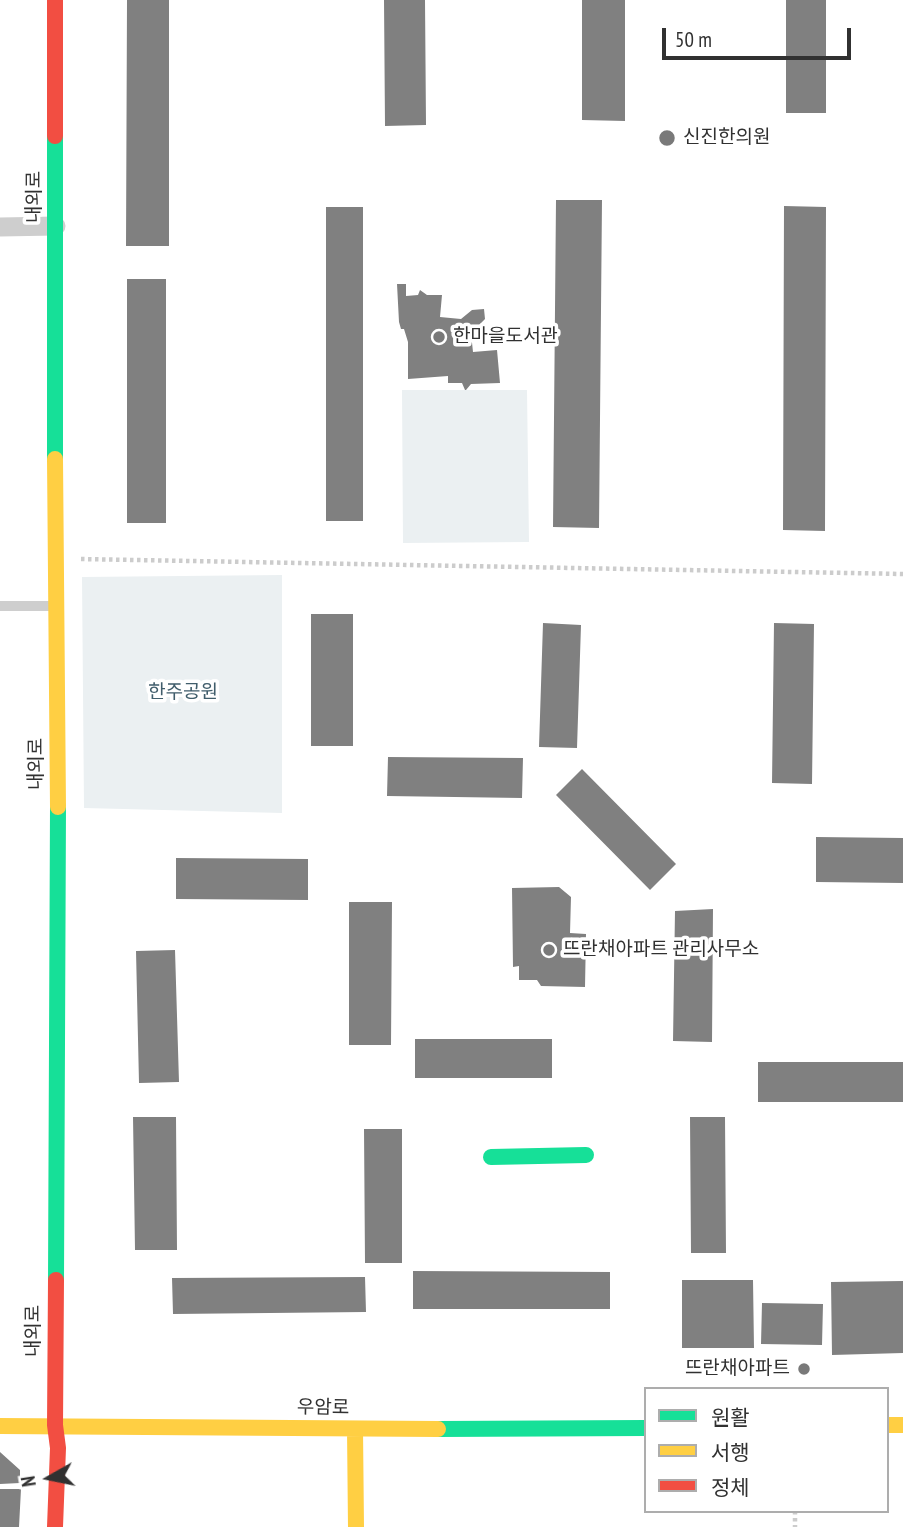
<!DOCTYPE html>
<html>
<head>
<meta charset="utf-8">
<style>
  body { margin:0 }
  #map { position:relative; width:903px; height:1527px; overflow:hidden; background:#fff; font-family:"PT Sans Narrow","Noto Sans KR",sans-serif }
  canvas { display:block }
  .legend { position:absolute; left:644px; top:1387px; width:245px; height:126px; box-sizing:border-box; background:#fff; border:2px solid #adadad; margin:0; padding:9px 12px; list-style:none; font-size:21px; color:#313131 }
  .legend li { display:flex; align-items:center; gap:14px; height:35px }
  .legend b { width:35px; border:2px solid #adadad }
  .north { position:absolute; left:14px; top:1443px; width:70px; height:70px; -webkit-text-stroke:5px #fff; paint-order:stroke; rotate:261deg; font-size:19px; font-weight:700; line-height:28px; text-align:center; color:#313131 }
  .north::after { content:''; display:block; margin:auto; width:24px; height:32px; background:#313131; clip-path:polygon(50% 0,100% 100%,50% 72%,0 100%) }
  .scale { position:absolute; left:662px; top:28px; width:189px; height:32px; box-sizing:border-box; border:4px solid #313131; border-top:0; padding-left:9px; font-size:21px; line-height:24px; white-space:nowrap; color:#313131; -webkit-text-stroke:5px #fff; paint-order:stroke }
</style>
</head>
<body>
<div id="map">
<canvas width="903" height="1527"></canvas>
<ul class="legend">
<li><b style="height:9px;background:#16e098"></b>원활</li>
<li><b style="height:9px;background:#ffcf43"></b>서행</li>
<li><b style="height:9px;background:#f24e42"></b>정체</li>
</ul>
<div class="north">N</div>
<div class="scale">50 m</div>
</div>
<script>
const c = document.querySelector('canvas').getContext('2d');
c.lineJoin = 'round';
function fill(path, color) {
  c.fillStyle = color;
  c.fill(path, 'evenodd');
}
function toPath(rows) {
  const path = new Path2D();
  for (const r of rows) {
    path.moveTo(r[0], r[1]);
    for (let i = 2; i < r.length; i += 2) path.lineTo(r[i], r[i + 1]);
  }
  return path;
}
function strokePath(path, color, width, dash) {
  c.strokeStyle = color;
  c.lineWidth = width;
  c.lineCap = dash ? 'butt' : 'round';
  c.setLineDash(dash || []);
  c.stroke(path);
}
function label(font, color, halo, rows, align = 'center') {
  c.font = font + ' "PT Sans Narrow","Noto Sans KR",sans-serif';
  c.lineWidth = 7;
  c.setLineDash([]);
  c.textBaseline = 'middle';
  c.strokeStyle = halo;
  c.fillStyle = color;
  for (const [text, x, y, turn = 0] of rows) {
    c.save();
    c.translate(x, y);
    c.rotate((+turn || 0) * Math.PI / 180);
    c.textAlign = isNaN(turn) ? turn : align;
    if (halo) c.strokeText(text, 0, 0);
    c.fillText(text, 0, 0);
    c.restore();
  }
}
fill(toPath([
  [402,390,527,390,529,542,403,543],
  [282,575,282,813,84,808,82,577]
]), '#ebf0f2');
fill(toPath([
  [127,0,169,0,169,246,126,246],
  [384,0,425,0,426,125,385,126],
  [582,0,625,0,625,121,582,120],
  [786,0,826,0,826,113,786,113],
  [556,200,602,200,599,528,553,527],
  [784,206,826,207,825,531,783,530],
  [326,207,363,207,363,521,326,521],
  [127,279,166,279,166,523,127,523],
  [397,284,406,284,406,296,418,295,420,290,427,295,442,295,440,317,461,319,472,310,484,309,485,319,471,333,473,352,497,350,500,383,471,384,466,390,465,390,462,383,448,383,448,376,408,379,408,342,404,329,401,329,399,322],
  [311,614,353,614,353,746,311,746],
  [543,623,581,625,577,748,539,747],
  [774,623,814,624,812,784,772,783],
  [388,757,523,758,522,798,387,796],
  [582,769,676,864,650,890,556,795],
  [816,837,903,838,903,883,816,882],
  [176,858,308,859,308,900,176,899],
  [559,887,571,897,570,933,586,934,585,987,541,986,537,980,519,980,519,966,513,967,512,888],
  [349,902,392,902,391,1045,349,1045],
  [713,909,712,1042,673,1041,675,911],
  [175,950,179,1082,139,1083,136,951],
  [415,1039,552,1039,552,1078,415,1078],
  [758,1062,903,1062,903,1102,758,1102],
  [133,1117,176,1117,177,1250,135,1250],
  [690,1117,725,1117,726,1253,691,1253],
  [364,1129,402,1129,402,1263,365,1263],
  [413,1271,610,1272,610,1309,413,1309],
  [365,1277,366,1312,173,1314,172,1278],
  [682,1280,753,1280,754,1348,682,1348],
  [903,1281,903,1353,832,1355,831,1282],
  [762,1303,823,1304,822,1345,761,1344],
  [0,1452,20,1470,20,1483,0,1484],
  [0,1489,21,1489,19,1527,0,1527]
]), '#808080');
strokePath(toPath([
  [81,559,903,574],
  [795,1511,795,1527]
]), '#ccc', 4.5, [3.5, 3.5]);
strokePath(toPath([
  [0,606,53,606]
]), '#cecece', 10);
strokePath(toPath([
  [0,227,56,226]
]), '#cecece', 19);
strokePath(toPath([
  [55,136,55,459],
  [491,1157,586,1155],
  [56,1280,58,807],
  [438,1429,646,1428]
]), '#16e098', 16);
strokePath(toPath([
  [55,459,58,807],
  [887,1425,903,1425],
  [0,1426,438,1429],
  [355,1429,356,1527]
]), '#ffcf43', 16);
strokePath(toPath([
  [55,0,55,136],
  [55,1527,58,1448,55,1425,56,1280]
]), '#f24e42', 16);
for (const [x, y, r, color] of [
  [667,138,9,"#797979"],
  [439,337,7,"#797979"],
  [549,950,7,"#797979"],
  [804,1369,7,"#797979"]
]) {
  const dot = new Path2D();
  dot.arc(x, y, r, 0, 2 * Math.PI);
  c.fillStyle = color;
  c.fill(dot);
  strokePath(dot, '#fff', 2.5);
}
label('19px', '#313131', '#fff', [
  ["신진한의원",683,138],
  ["한마을도서관",453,337],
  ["뜨란채아파트 관리사무소",563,950],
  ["뜨란채아파트",790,1369,"right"]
], 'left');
label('19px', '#313131', '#fff', [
  ["내외로",35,197,-90],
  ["내외로",37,764,-90],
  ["내외로",34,1331,-90],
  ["우암로",323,1408,1]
]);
label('19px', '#405d6b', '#fff', [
  ["한주공원",183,693]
]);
</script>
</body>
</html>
